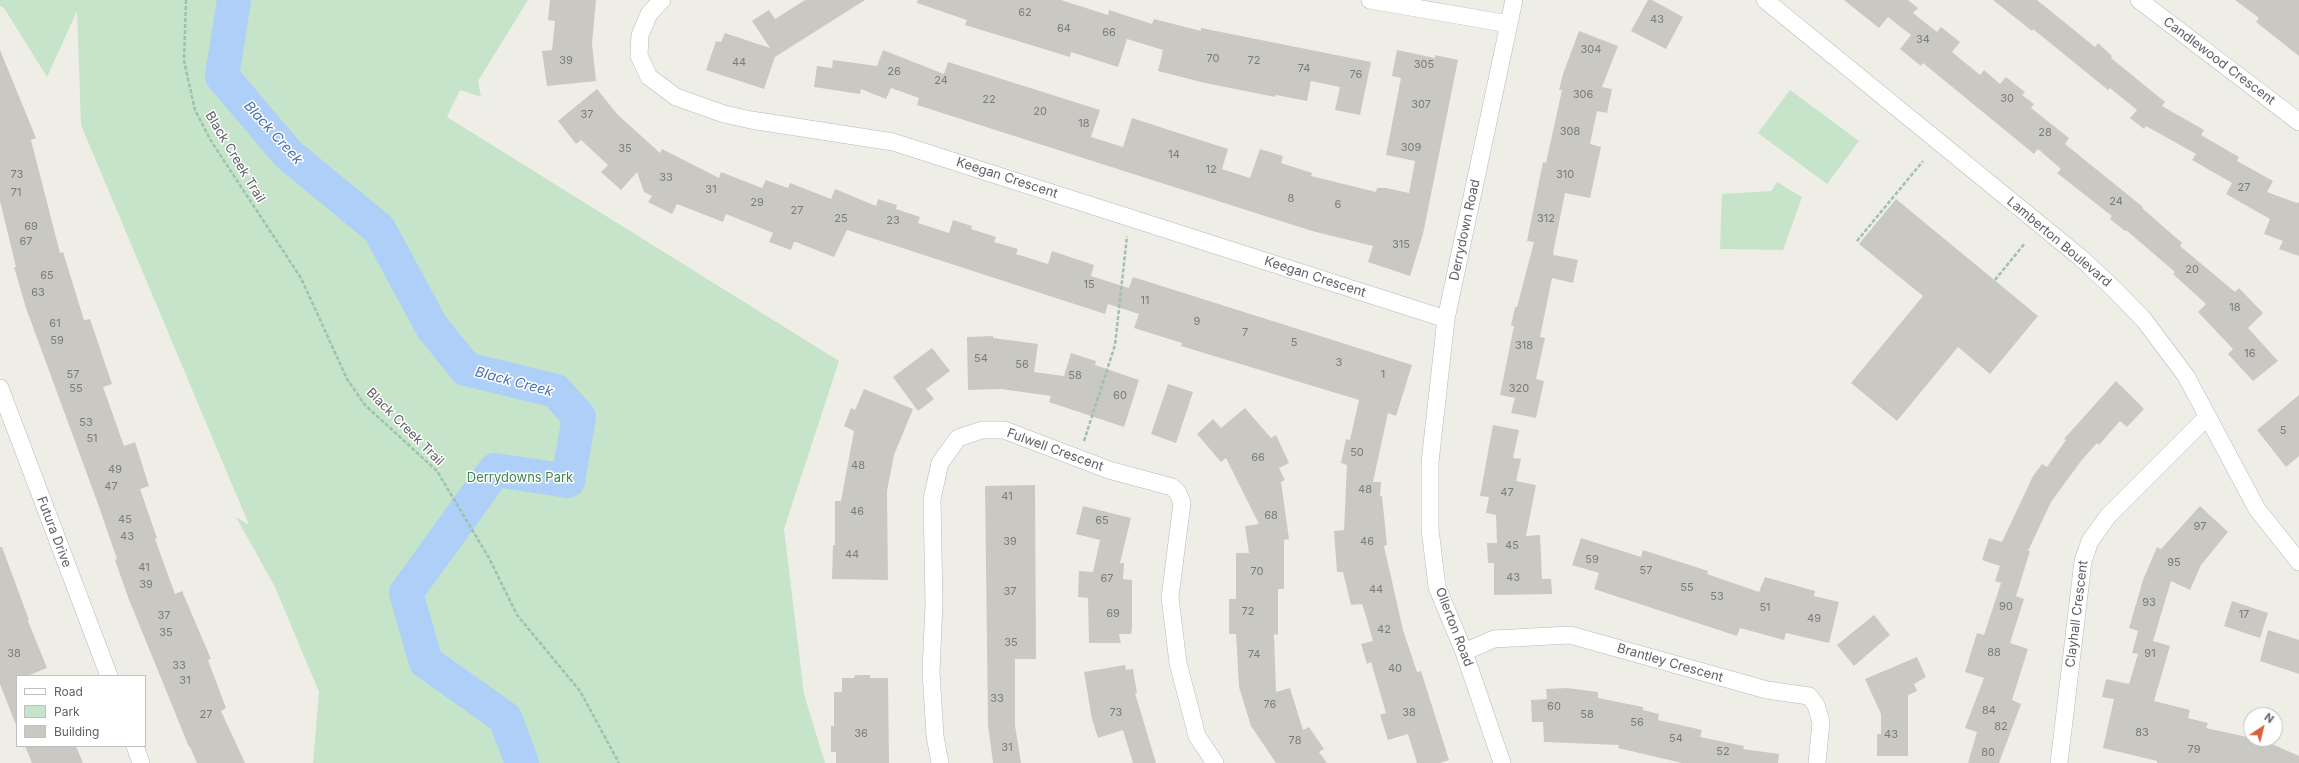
<!DOCTYPE html>
<html>
<head>
<meta charset="utf-8">
<style>
  body { margin:0 }
  #map { position:relative; width:2299px; height:763px; overflow:hidden; background:#efeee6; font-family:Inter,sans-serif }
  canvas { display:block }
  .legend { position:absolute; left:16px; top:675px; width:130px; height:72px; box-sizing:border-box; background:#fff; border:1px solid #bfbfc1; margin:0; padding:5px 7px; list-style:none; font-size:12px; color:#5e6065 }
  .legend li { display:flex; align-items:center; gap:8px; height:20px }
  .legend b { width:20px; border:1px solid #bfbfc1 }
  .north { position:absolute; left:2243px; top:707px; width:40px; height:40px; box-sizing:border-box; background:#fff; border:1px solid #bfbfc1; border-radius:50%; rotate:35deg; font-size:11px; font-weight:700; line-height:16px; text-align:center; color:#5e6065 }
  .north::after { content:''; display:block; margin:auto; width:14px; height:18px; background:#db5f41; clip-path:polygon(50% 0,100% 100%,50% 72%,0 100%) }
</style>
</head>
<body>
<div id="map">
<canvas width="2299" height="763"></canvas>
<ul class="legend">
<li><b style="height:5px;background:#fff"></b>Road</li>
<li><b style="height:11px;background:#c5e4c9"></b>Park</li>
<li><b style="height:11px;background:#cac8c3"></b>Building</li>
</ul>
<div class="north">N</div>
</div>
<script>
const c = document.querySelector('canvas').getContext('2d');
c.lineJoin = 'round';
function fill(path, color) {
  c.fillStyle = color;
  c.fill(path, 'evenodd');
}
function toPath(rows) {
  const path = new Path2D();
  for (const r of rows) {
    path.moveTo(r[0], r[1]);
    for (let i = 2; i < r.length; i += 2) path.lineTo(r[i], r[i + 1]);
  }
  return path;
}
function strokePath(path, color, width, dash) {
  c.strokeStyle = color;
  c.lineWidth = width;
  c.lineCap = dash ? 'butt' : 'round';
  c.setLineDash(dash || []);
  c.stroke(path);
}
function label(font, color, halo, rows, align = 'center') {
  c.font = font + ' Inter,sans-serif';
  c.lineWidth = 3;
  c.setLineDash([]);
  c.textBaseline = 'middle';
  c.strokeStyle = halo;
  c.fillStyle = color;
  for (const [text, x, y, turn = 0] of rows) {
    c.save();
    c.translate(x, y);
    c.rotate((+turn || 0) * Math.PI / 180);
    c.textAlign = isNaN(turn) ? turn : align;
    if (halo) c.strokeText(text, 0, 0);
    c.fillText(text, 0, 0);
    c.restore();
  }
}
fill(toPath([
  [0,0,528,0,478,81,481,97,460,90,447,117,839,361,784,529,804,694,825,763,313,763,319,692,275,587,236,517,249,525,81,125,77,11,47,77,4,8,0,6],
  [1790,90,1859,141,1827,184,1758,133],
  [1777,182,1802,197,1783,250,1720,249,1722,194,1771,191]
]), '#c5e4c9');
strokePath(toPath([
  [234,0,222,76,288,154,379,229,432,327,466,369,556,391,579,417,568,481,495,470,406,593,426,662,505,718,522,763]
]), '#adcff8', 34);
fill(toPath([
  [550,0,596,0,592,43,596,81,547,86,542,51,552,50,555,21,548,20],
  [805,0,865,0,775,57,764,89,706,70,716,41,721,42,725,33,770,48,752,21,769,10,775,19],
  [918,0,1061,0,1108,15,1109,10,1152,24,1154,19,1201,31,1201,28,1371,62,1360,115,1335,110,1340,87,1311,81,1307,101,1276,95,1275,97,1205,83,1158,71,1163,50,1127,39,1118,67,1071,52,1070,57,965,25,967,20,917,3],
  [1648,0,1652,0,1683,17,1666,49,1631,31],
  [1844,0,1908,0,1918,8,1913,13,1937,32,1941,27,1960,42,1952,52,1980,75,1984,70,2000,84,2006,77,2025,92,2022,95,2034,104,2031,108,2069,138,2065,144,2143,207,2142,208,2182,243,2180,246,2235,292,2239,288,2263,313,2248,328,2278,361,2253,381,2228,354,2233,349,2198,312,2206,304,2173,274,2175,272,2126,230,2125,231,2110,219,2112,216,2057,173,2061,169,2038,149,2034,154,1923,63,1921,66,1900,49,1911,35,1888,17,1879,28],
  [1993,0,2037,0,2095,47,2098,43,2112,56,2111,58,2165,102,2162,106,2204,130,2201,135,2239,157,2237,161,2273,181,2267,192,2297,203,2299,202,2299,256,2279,249,2283,241,2264,234,2270,219,2226,194,2232,183,2192,160,2196,154,2146,126,2144,129,2130,118,2137,110,2110,88,2108,90,2033,29,2032,31],
  [2235,0,2299,0,2299,56,2256,22,2259,18],
  [1579,31,1618,46,1602,87,1612,89,1607,113,1597,111,1590,144,1601,147,1590,198,1565,193,1553,253,1554,255,1578,260,1573,283,1552,278,1540,337,1545,338,1536,379,1544,381,1536,418,1511,413,1515,398,1500,395,1514,326,1511,326,1515,307,1517,307,1534,242,1527,241,1543,162,1546,163,1562,90,1559,90,1563,74],
  [0,50,36,138,31,140,60,253,63,252,84,320,90,319,112,384,103,387,124,446,135,442,149,486,140,489,157,538,155,539,175,594,182,591,211,659,208,660,226,708,221,711,245,763,197,763,190,747,189,747,128,597,115,560,117,559,98,504,26,308,14,267,16,267,0,201],
  [883,50,944,74,948,62,1100,110,1091,137,1123,147,1132,118,1228,149,1222,169,1250,178,1260,149,1283,156,1281,163,1312,173,1311,176,1376,192,1377,188,1386,188,1409,193,1415,161,1386,155,1401,78,1392,76,1397,50,1435,58,1435,55,1458,60,1423,234,1410,276,1368,262,1373,246,1312,231,917,105,919,98,891,88,886,99,861,89,860,94,814,87,817,66,832,68,833,60,877,66],
  [597,89,617,114,660,153,662,149,719,178,721,172,762,188,766,180,788,188,790,183,831,199,835,189,876,206,878,199,897,205,896,209,920,217,918,223,949,233,953,220,972,226,971,229,996,237,994,242,1018,249,1016,254,1048,264,1052,251,1094,265,1091,276,1129,288,1133,277,1412,365,1396,416,1388,413,1373,482,1381,482,1380,496,1382,496,1387,545,1384,546,1403,630,1417,672,1421,671,1449,760,1440,763,1417,763,1408,734,1388,740,1380,715,1386,713,1371,662,1367,664,1361,644,1373,641,1365,613,1362,604,1351,605,1343,572,1337,572,1334,531,1344,530,1347,465,1341,463,1346,439,1350,440,1359,400,1181,346,1182,343,1134,328,1139,314,1108,304,1105,314,847,230,834,257,796,242,794,242,791,250,769,242,773,233,726,214,723,222,677,204,672,214,648,202,652,196,644,192,637,172,621,190,601,172,608,165,581,140,576,144,558,121],
  [1896,199,2038,316,1990,374,1958,347,1897,421,1851,383,1923,296,1859,244],
  [993,336,993,338,1038,344,1034,372,1064,376,1071,353,1096,361,1095,365,1139,380,1124,427,1049,402,1051,396,1001,389,968,390,967,337],
  [932,348,950,371,926,389,934,399,918,411,893,377],
  [2116,381,2144,409,2127,427,2120,421,2099,445,2097,443,2081,461,2051,502,2028,551,2030,551,2016,596,2024,599,2010,643,2028,649,2012,700,2021,704,1999,763,1968,763,1977,732,1965,728,1984,678,1965,672,1977,633,1984,635,2001,583,1995,581,2000,566,1982,560,1989,538,2002,542,2033,476,2042,464,2047,467,2066,440,2064,439],
  [1168,384,1193,392,1176,443,1151,434],
  [864,389,913,409,894,455,887,491,888,580,832,579,833,545,835,545,835,501,841,501,854,431,844,426,851,408,855,410],
  [2299,395,2299,456,2286,467,2257,430],
  [1245,408,1271,438,1276,435,1289,463,1279,468,1285,480,1281,482,1289,539,1284,540,1284,589,1278,589,1278,635,1274,634,1276,692,1290,688,1303,730,1309,727,1324,749,1319,752,1327,763,1276,763,1251,726,1239,687,1236,634,1229,634,1229,599,1236,599,1236,553,1249,553,1245,526,1259,524,1226,458,1221,462,1197,434,1213,419,1221,428],
  [1493,425,1519,430,1513,458,1521,459,1516,481,1536,485,1526,536,1540,535,1542,579,1551,579,1552,594,1494,595,1494,563,1488,563,1487,543,1497,543,1496,515,1486,513,1489,497,1480,496],
  [1035,485,1036,659,1015,659,1015,725,1021,763,993,763,988,725,985,486],
  [1083,506,1131,518,1120,563,1124,563,1123,579,1132,580,1132,629,1131,634,1119,634,1121,643,1089,643,1088,598,1078,597,1079,571,1093,572,1100,540,1076,534],
  [2200,506,2228,532,2201,565,2190,590,2171,581,2153,641,2170,646,2154,701,2190,710,2188,718,2208,723,2206,728,2265,741,2299,756,2299,763,2157,763,2157,761,2103,748,2114,699,2102,697,2106,679,2129,684,2138,654,2132,653,2138,631,2129,628,2143,580,2157,547,2161,549],
  [1581,538,1641,557,1643,550,1708,571,1707,574,1759,592,1765,577,1815,591,1814,596,1839,602,1829,643,1786,633,1784,640,1740,628,1737,636,1594,589,1599,573,1572,565],
  [0,547,2,547,29,620,28,621,47,668,27,676,17,676,16,725,0,684],
  [2232,601,2268,613,2260,638,2224,626],
  [1874,615,1890,635,1854,666,1837,645],
  [2268,630,2299,640,2299,674,2260,661],
  [1917,657,1926,677,1914,684,1917,691,1908,695,1908,756,1877,756,1877,734,1881,734,1881,714,1865,679],
  [1125,665,1126,670,1133,669,1137,693,1135,693,1156,763,1133,763,1123,730,1098,738,1092,719,1084,672],
  [855,675,870,675,870,678,888,678,889,763,836,763,836,752,831,752,831,726,834,726,834,692,842,692,842,678,854,678],
  [1567,688,1598,692,1598,698,1643,707,1643,710,1659,714,1658,720,1702,730,1700,737,1744,746,1743,749,1779,754,1778,763,1682,763,1618,748,1619,745,1544,742,1543,722,1532,722,1531,700,1547,699,1546,689],
  [25,746,76,746,83,763,32,763]
]), '#cac8c3');
const street = toPath([
  [662,0,649,14,640,35,639,56,649,77,676,97,724,114,751,120,893,142,1446,319],
  [1370,0,1509,24],
  [1765,0,2081,258,2114,289,2144,320,2186,376,2257,509,2299,562],
  [2139,0,2299,122],
  [0,388,109,676],
  [1464,652,1494,639,1570,635,1767,690,1809,696,1816,705,1821,722,1817,763],
  [135,746,141,763],
  [940,763,935,736,931,672,934,604,932,499,940,463,958,438,982,430,1004,430,1109,470,1172,487,1178,493,1182,503,1170,597,1178,663,1197,736,1215,763],
  [1502,763,1464,652,1437,587,1430,529,1430,462,1446,319,1514,0],
  [2059,763,2083,561,2090,541,2108,516,2207,417]
]);
strokePath(street, '#b6b8bc', 18);
strokePath(toPath([
  [186,0,184,61,195,110,211,141,301,278,347,379,365,405,437,471,489,558,517,615,580,691,619,763],
  [1857,241,1923,161],
  [1995,280,2025,243],
  [1084,441,1115,345,1127,236]
]), '#9ec2ac', 2.5, [4, 2]);
strokePath(street, '#fff', 17);
label('11px', '#797a7c', null, [
  ["62",1025,13],
  ["43",1657,20],
  ["64",1064,29],
  ["66",1109,33],
  ["34",1923,40],
  ["304",1591,50],
  ["70",1213,59],
  ["39",566,61],
  ["72",1254,61],
  ["44",739,63],
  ["305",1424,65],
  ["74",1304,69],
  ["26",894,72],
  ["76",1356,75],
  ["24",941,81],
  ["306",1583,95],
  ["30",2007,99],
  ["22",989,100],
  ["307",1421,105],
  ["20",1040,112],
  ["37",587,115],
  ["18",1084,124],
  ["308",1570,132],
  ["28",2045,133],
  ["309",1411,148],
  ["35",625,149],
  ["14",1174,155],
  ["12",1211,170],
  ["73",17,175],
  ["310",1565,175],
  ["33",666,178],
  ["27",2244,188],
  ["31",711,190],
  ["71",16,193],
  ["8",1291,199],
  ["24",2116,202],
  ["29",757,203],
  ["6",1338,205],
  ["27",797,211],
  ["25",841,219],
  ["312",1546,219],
  ["23",893,221],
  ["69",31,227],
  ["67",26,242],
  ["315",1401,245],
  ["20",2192,270],
  ["65",47,276],
  ["15",1089,285],
  ["63",38,293],
  ["11",1145,301],
  ["18",2235,308],
  ["9",1197,322],
  ["61",55,324],
  ["7",1245,333],
  ["59",57,341],
  ["5",1294,343],
  ["318",1524,346],
  ["16",2250,354],
  ["54",981,359],
  ["3",1339,363],
  ["56",1022,365],
  ["57",73,375],
  ["1",1383,375],
  ["58",1075,376],
  ["55",76,389],
  ["320",1519,389],
  ["60",1120,396],
  ["53",86,423],
  ["5",2283,431],
  ["51",92,439],
  ["50",1357,453],
  ["66",1258,458],
  ["48",858,466],
  ["49",115,470],
  ["47",111,487],
  ["48",1365,490],
  ["47",1507,493],
  ["41",1007,497],
  ["46",857,512],
  ["68",1271,516],
  ["45",125,520],
  ["65",1102,521],
  ["97",2200,527],
  ["43",127,537],
  ["39",1010,542],
  ["46",1367,542],
  ["45",1512,546],
  ["44",852,555],
  ["59",1592,560],
  ["95",2174,563],
  ["41",144,568],
  ["57",1646,571],
  ["70",1257,572],
  ["43",1513,578],
  ["67",1107,579],
  ["39",146,585],
  ["55",1687,588],
  ["44",1376,590],
  ["37",1010,592],
  ["53",1717,597],
  ["93",2149,603],
  ["90",2006,607],
  ["51",1765,608],
  ["72",1248,612],
  ["69",1113,614],
  ["17",2244,615],
  ["37",164,616],
  ["49",1814,619],
  ["42",1384,630],
  ["35",166,633],
  ["35",1011,643],
  ["88",1994,653],
  ["38",14,654],
  ["91",2150,654],
  ["74",1254,655],
  ["33",179,666],
  ["40",1395,669],
  ["31",185,681],
  ["33",997,699],
  ["76",1270,705],
  ["60",1554,707],
  ["84",1989,711],
  ["73",1116,713],
  ["38",1409,713],
  ["27",206,715],
  ["58",1587,715],
  ["56",1637,723],
  ["82",2001,727],
  ["83",2142,733],
  ["36",861,734],
  ["43",1891,735],
  ["54",1676,739],
  ["78",1295,741],
  ["31",1007,748],
  ["79",2194,750],
  ["52",1723,752],
  ["80",1988,753]
]);
label('13px', '#5e6065', '#fff', [
  ["Candlewood Crescent",2219,61,37],
  ["Black Creek Trail",235,157,59],
  ["Keegan Crescent",1007,178,18],
  ["Derrydown Road",1465,230,-78],
  ["Lamberton Boulevard",2059,242,40],
  ["Keegan Crescent",1315,277,18],
  ["Black Creek Trail",405,427,45],
  ["Fulwell Crescent",1055,450,20],
  ["Futura Drive",54,532,69],
  ["Clayhall Crescent",2077,614,-83],
  ["Ollerton Road",1454,627,69],
  ["Brantley Crescent",1670,663,16]
]);
label('13px', '#3e8449', '#fff', [
  ["Derrydowns Park",520,478]
]);
label('italic 14px', '#4e73b2', '#fff', [
  ["Black Creek",273,133,48],
  ["Black Creek",514,382,15]
]);
</script>
</body>
</html>
